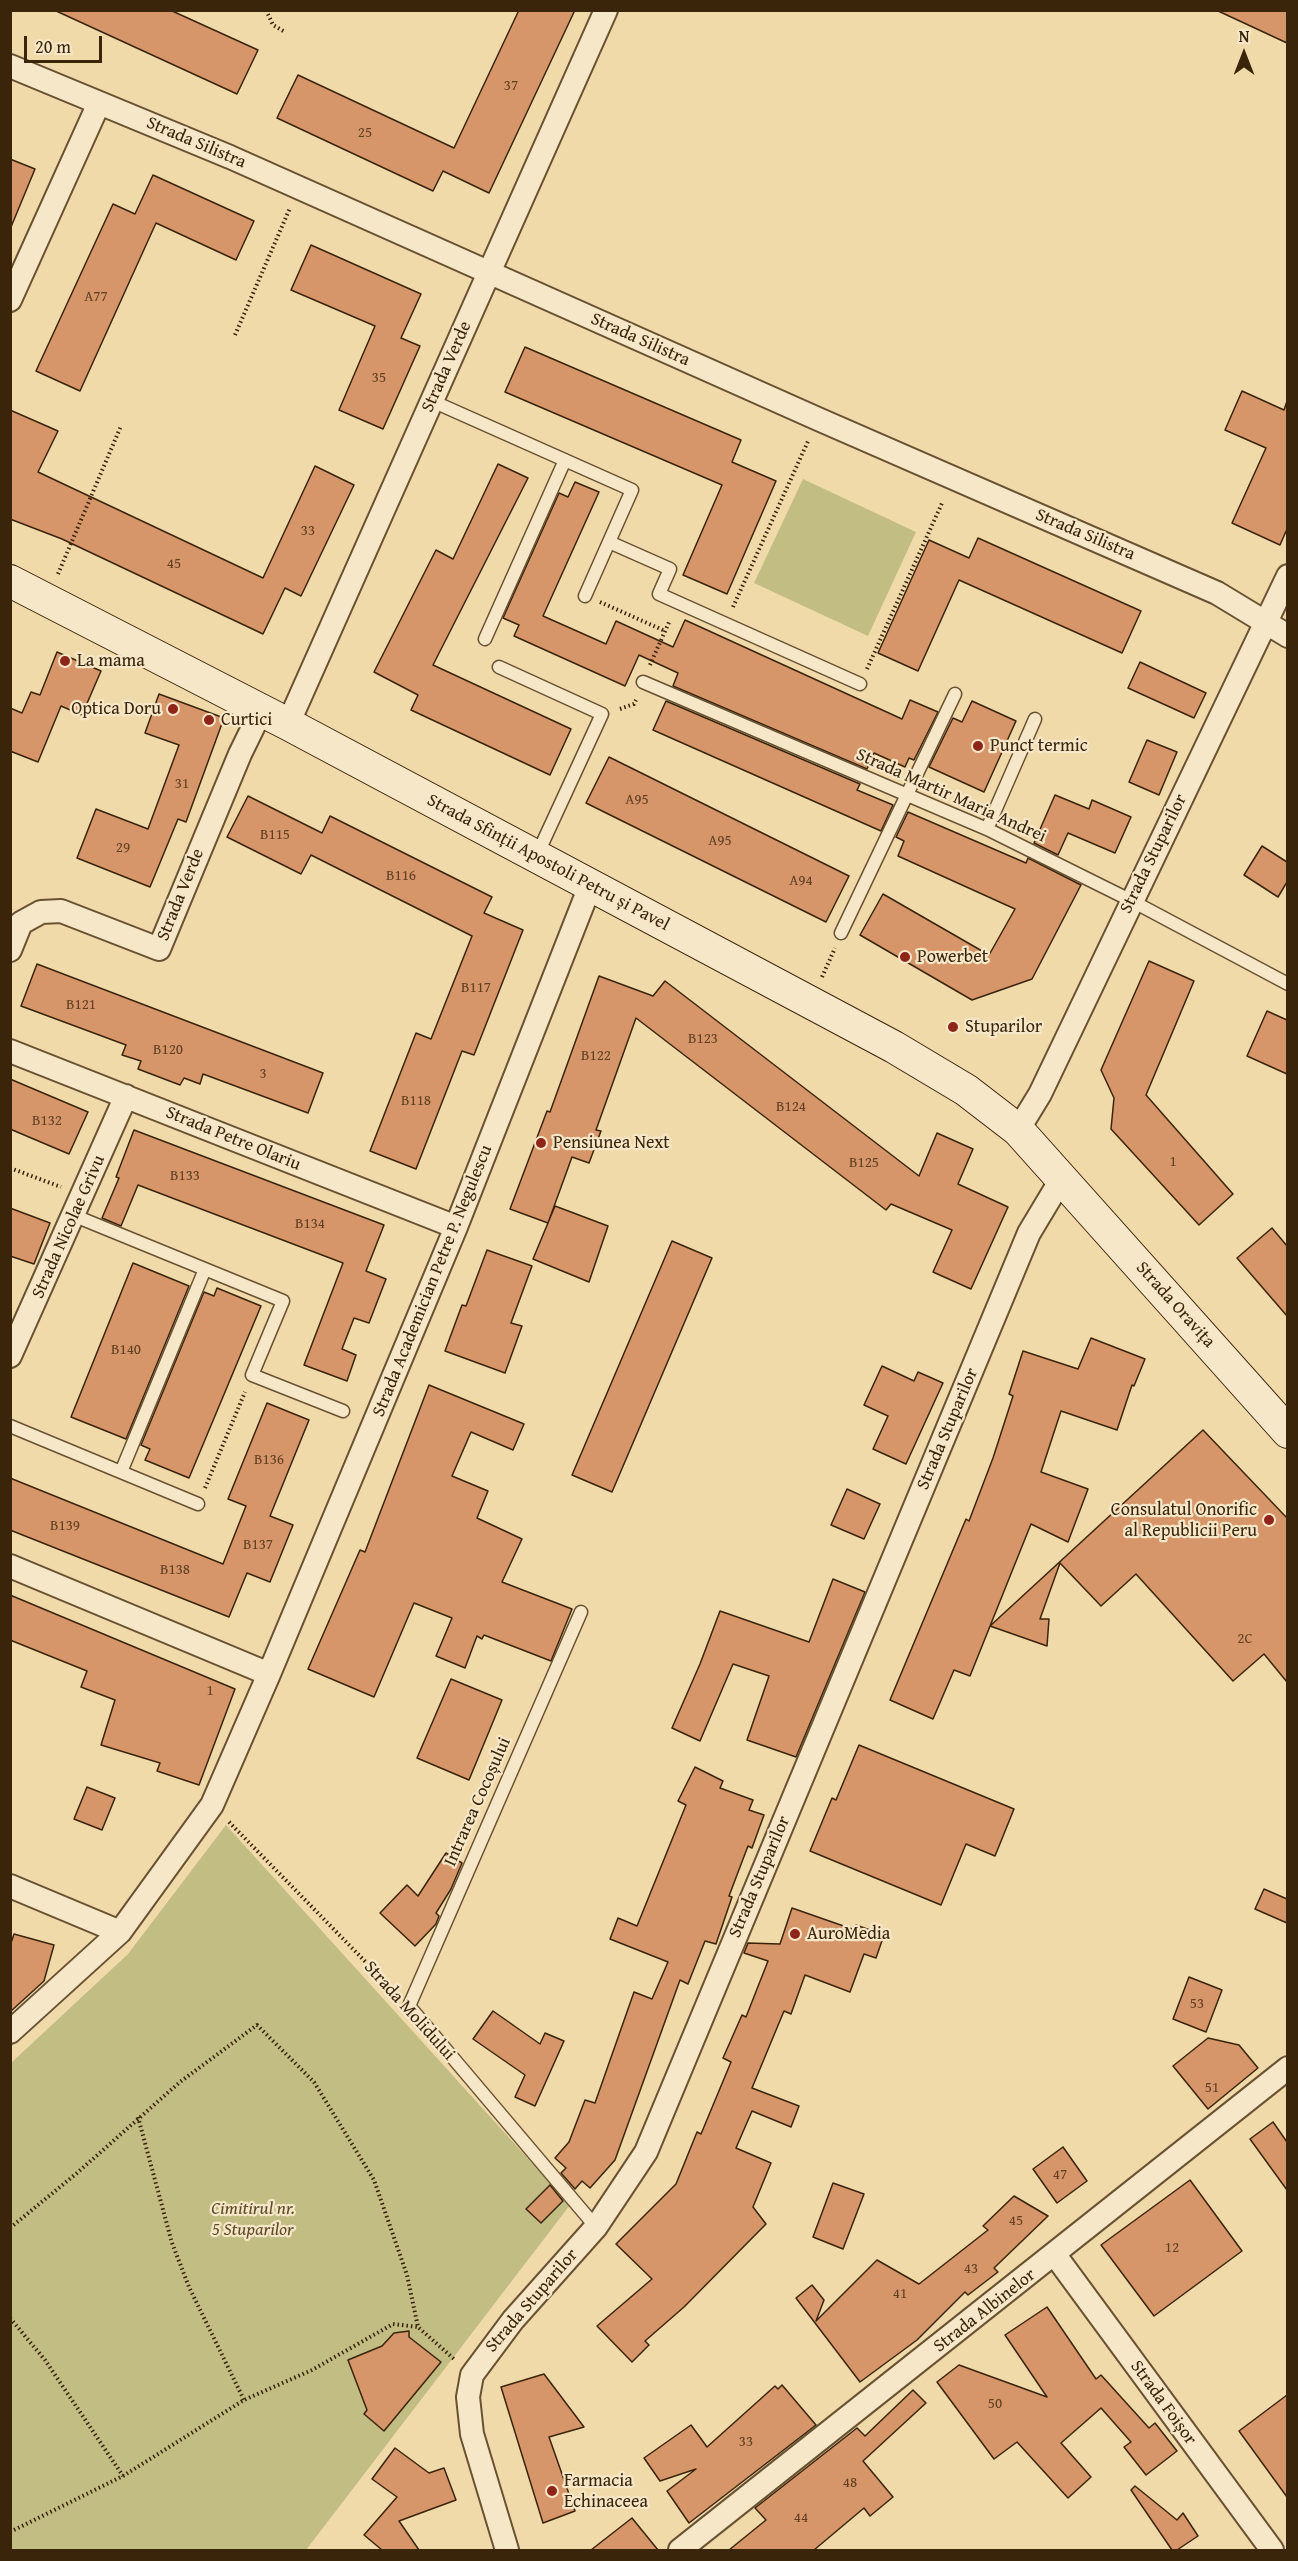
<!DOCTYPE html>
<html>
<head>
<meta charset="utf-8">
<style>
  body { margin:0 }
  #map { position:relative; width:1298px; height:2561px; overflow:hidden; background:#f1daaa; font-family:"Gentium Book Plus",serif }
  canvas { display:block }
  .frame { position:absolute; inset:0; border:12px solid #3a240a; pointer-events:none }
  .north { position:absolute; left:1214px; top:24px; width:60px; height:60px; -webkit-text-stroke:4px #f6e7c8; paint-order:stroke; rotate:0deg; font-size:16px; font-weight:700; line-height:24px; text-align:center; color:#3a240a }
  .north::after { content:''; display:block; margin:auto; width:21px; height:27px; background:#3a240a; clip-path:polygon(50% 0,100% 100%,50% 72%,0 100%) }
  .scale { position:absolute; left:24px; top:36px; width:78px; height:27px; box-sizing:border-box; border:3px solid #3a240a; border-top:0; padding-left:8px; font-size:18px; line-height:21px; white-space:nowrap; color:#3a240a; -webkit-text-stroke:4px #f6e7c8; paint-order:stroke }
</style>
</head>
<body>
<div id="map">
<canvas width="1298" height="2561"></canvas>
<div class="frame"></div>
<div class="north">N</div>
<div class="scale">20 m</div>
</div>
<script>
const c = document.querySelector('canvas').getContext('2d');
c.lineJoin = 'round';
function fill(path, color) {
  c.fillStyle = color;
  c.fill(path, 'evenodd');
}
function toPath(rows) {
  const path = new Path2D();
  for (const r of rows) {
    path.moveTo(r[0], r[1]);
    for (let i = 2; i < r.length; i += 2) path.lineTo(r[i], r[i + 1]);
  }
  return path;
}
function strokePath(path, color, width, dash) {
  c.strokeStyle = color;
  c.lineWidth = width;
  c.lineCap = dash ? 'butt' : 'round';
  c.setLineDash(dash || []);
  c.stroke(path);
}
function label(font, color, halo, rows, align = 'center') {
  c.font = font + ' "Gentium Book Plus",serif';
  c.lineWidth = 4.5;
  c.setLineDash([]);
  c.textBaseline = 'middle';
  c.strokeStyle = halo;
  c.fillStyle = color;
  for (const [text, x, y, turn = 0] of rows) {
    c.save();
    c.translate(x, y);
    c.rotate((+turn || 0) * Math.PI / 180);
    c.textAlign = isNaN(turn) ? turn : align;
    if (halo) c.strokeText(text, 0, 0);
    c.fillText(text, 0, 0);
    c.restore();
  }
}
fill(toPath([
  [803,479,916,532,868,636,754,583],
  [226,1825,570,2205,306,2550,11,2550,11,2063,128,1954]
]), '#c2bd83');
const building = toPath([
  [54,10,170,10,258,50,237,94,54,10],
  [519,10,575,10,489,193,443,171,433,191,277,118,298,75,454,148,519,10],
  [1216,10,1287,10,1287,43,1216,10],
  [10,159,35,169,11,227,10,226,10,159],
  [153,175,254,221,236,260,156,223,80,391,36,371,113,204,135,214,153,175],
  [311,245,421,294,401,338,420,346,383,429,339,410,375,326,291,290,311,245],
  [525,347,741,440,732,462,776,481,727,594,683,575,722,485,505,392,525,347],
  [1242,391,1284,410,1287,401,1287,529,1280,545,1232,523,1266,448,1225,430,1242,391],
  [10,410,58,431,38,472,263,578,315,466,354,485,301,596,285,588,263,634,62,539,10,519,10,410],
  [498,464,528,478,433,665,571,729,550,775,411,710,418,695,374,672,436,550,453,559,498,464],
  [575,482,599,492,543,616,606,644,616,621,673,647,685,620,902,719,910,700,938,712,914,760,909,758,905,767,874,753,867,769,673,686,678,673,639,655,625,686,514,636,519,625,503,618,559,493,568,497,575,482],
  [978,538,1141,611,1122,653,959,580,918,671,878,653,929,540,969,558,978,538],
  [57,652,101,671,82,715,61,706,38,762,10,751,10,708,22,713,31,692,40,695,57,652],
  [1140,662,1206,693,1194,718,1128,688,1140,662],
  [159,694,224,718,186,822,178,819,150,887,77,858,96,809,148,829,179,745,145,733,159,694],
  [666,701,860,784,857,790,893,805,881,831,653,730,666,701],
  [972,701,1016,721,984,792,929,767,953,718,962,722,972,701],
  [1147,740,1177,752,1159,795,1129,782,1147,740],
  [609,757,849,876,826,922,586,803,609,757],
  [1055,795,1089,809,1092,800,1131,817,1115,853,1068,833,1058,855,1034,843,1055,795],
  [248,796,322,833,330,816,492,897,484,913,523,930,474,1055,462,1051,416,1169,370,1151,416,1033,431,1039,472,936,311,855,301,874,227,837,248,796],
  [908,812,1026,863,1028,858,1081,885,1032,979,972,1000,860,935,883,894,989,955,1015,909,898,856,904,841,896,837,908,812],
  [1262,846,1287,862,1287,882,1278,897,1244,875,1262,846],
  [1149,961,1194,981,1146,1095,1233,1194,1199,1225,1111,1129,1114,1098,1101,1070,1149,961],
  [37,964,323,1073,308,1113,203,1074,200,1084,184,1078,180,1085,138,1069,141,1061,122,1055,126,1045,21,1006,37,964],
  [599,976,653,996,665,981,919,1176,937,1133,973,1149,958,1184,1008,1207,971,1289,933,1272,952,1230,891,1204,886,1210,636,1018,596,1130,601,1131,589,1163,572,1157,548,1223,510,1209,547,1111,550,1112,599,976],
  [1267,1011,1287,1020,1287,1074,1247,1056,1267,1011],
  [10,1079,88,1112,69,1154,10,1129,10,1079],
  [134,1130,384,1225,366,1271,386,1279,369,1323,354,1318,342,1349,356,1355,347,1381,304,1365,343,1263,138,1185,121,1226,102,1218,119,1178,116,1177,134,1130],
  [555,1206,608,1226,589,1282,533,1259,555,1206],
  [10,1208,50,1223,34,1264,10,1256,10,1208],
  [1272,1228,1287,1246,1287,1316,1237,1258,1272,1228],
  [672,1241,712,1258,612,1492,572,1475,672,1241],
  [487,1250,532,1266,511,1323,522,1326,505,1373,445,1351,462,1305,466,1306,487,1250],
  [133,1263,189,1286,126,1439,71,1417,133,1263],
  [217,1288,261,1306,189,1478,145,1460,150,1449,141,1445,204,1292,214,1296,217,1288],
  [1091,1338,1145,1359,1134,1386,1132,1385,1117,1430,1061,1411,1041,1472,1088,1489,1068,1542,1031,1524,970,1676,954,1670,933,1719,890,1700,966,1519,969,1521,993,1458,1013,1396,1009,1394,1023,1351,1078,1369,1091,1338],
  [882,1366,914,1381,918,1372,943,1383,906,1464,873,1449,888,1416,864,1405,882,1366],
  [429,1385,524,1424,513,1450,471,1432,452,1476,488,1491,477,1518,522,1539,502,1582,572,1609,551,1661,484,1635,482,1639,477,1636,465,1668,436,1656,452,1618,414,1603,374,1697,308,1669,360,1550,365,1552,429,1385],
  [267,1403,309,1420,270,1516,293,1525,270,1582,247,1573,229,1617,10,1530,10,1478,223,1564,246,1506,228,1499,267,1403],
  [1203,1430,1287,1518,1287,1682,1264,1654,1233,1681,1136,1574,1101,1606,1060,1563,1040,1619,1049,1619,1047,1646,990,1626,1203,1430],
  [847,1489,880,1504,864,1539,831,1525,847,1489],
  [833,1579,865,1592,796,1757,747,1740,769,1676,733,1664,700,1741,672,1728,700,1664,720,1611,809,1642,833,1579],
  [10,1595,235,1689,199,1785,157,1771,160,1763,101,1745,115,1700,81,1687,87,1671,10,1640,10,1595],
  [451,1679,502,1700,469,1780,417,1758,451,1679],
  [859,1745,1014,1809,995,1856,966,1844,941,1905,810,1851,832,1798,836,1800,859,1745],
  [695,1767,723,1781,720,1788,753,1800,749,1810,764,1815,752,1848,748,1846,729,1896,732,1897,716,1944,705,1941,688,1984,680,1980,615,2160,590,2188,582,2181,575,2189,561,2173,566,2168,555,2158,569,2142,585,2100,595,2103,634,1992,652,1999,668,1962,610,1939,618,1918,637,1926,686,1805,678,1801,695,1767],
  [87,1787,115,1798,102,1830,74,1819,87,1787],
  [446,1853,462,1863,451,1889,436,1913,439,1916,436,1924,415,1946,380,1913,407,1885,418,1896,446,1853],
  [1264,1889,1287,1899,1287,1923,1255,1909,1264,1889],
  [792,1908,855,1930,856,1925,884,1935,876,1958,864,1954,850,1992,805,1975,791,2014,784,2011,752,2088,799,2106,791,2127,752,2111,736,2148,771,2163,753,2207,766,2224,684,2307,645,2341,649,2345,632,2362,597,2326,652,2279,616,2244,676,2184,697,2132,701,2134,731,2062,723,2058,742,2015,746,2017,768,1961,744,1953,748,1943,780,1944,792,1908],
  [14,1934,54,1945,44,1981,10,2012,10,1946,14,1934],
  [1189,1977,1222,1990,1206,2032,1173,2019,1189,1977],
  [493,2011,540,2044,545,2033,564,2041,535,2106,515,2097,525,2075,473,2039,493,2011],
  [1208,2038,1239,2045,1258,2068,1208,2109,1173,2066,1208,2038],
  [1273,2122,1287,2142,1287,2190,1250,2139,1273,2122],
  [1063,2147,1087,2181,1057,2203,1033,2169,1063,2147],
  [1190,2180,1242,2251,1154,2316,1101,2245,1190,2180],
  [833,2183,864,2194,843,2249,813,2237,833,2183],
  [550,2185,563,2201,541,2223,526,2209,550,2185],
  [1014,2196,1048,2216,994,2268,998,2272,968,2295,965,2292,917,2340,860,2382,796,2298,812,2285,824,2300,816,2321,877,2260,919,2284,988,2230,983,2226,1014,2196],
  [1047,2307,1096,2379,1101,2375,1149,2428,1155,2423,1177,2451,1146,2475,1124,2447,1131,2442,1101,2408,1061,2443,1091,2477,1068,2498,1017,2442,994,2459,937,2382,959,2365,1047,2397,1005,2335,1047,2307],
  [409,2331,409,2337,441,2362,384,2431,364,2414,367,2410,348,2360,382,2346,394,2333,409,2331],
  [544,2374,584,2427,549,2437,575,2511,543,2523,501,2387,544,2374],
  [782,2385,816,2425,689,2523,667,2491,696,2469,660,2481,644,2458,691,2425,707,2447,775,2386,778,2389,782,2385],
  [913,2390,926,2403,863,2461,893,2497,870,2516,864,2508,814,2550,729,2550,766,2520,755,2508,857,2428,865,2436,913,2390],
  [1287,2395,1287,2497,1239,2431,1287,2395],
  [395,2448,429,2473,444,2468,456,2500,399,2521,419,2550,382,2550,364,2535,397,2497,372,2479,395,2448],
  [1135,2486,1177,2520,1183,2513,1198,2536,1177,2550,1172,2550,1131,2490,1135,2486],
  [632,2518,658,2550,591,2550,632,2518]
]);
fill(building, '#d69669');
strokePath(building, '#3a240a', 1.5);
const lane = toPath([
  [432,401,632,490,585,596],
  [609,542,670,569,659,594,860,684],
  [485,639,565,460],
  [499,667,602,714,537,855],
  [643,682,987,829,1132,901,1288,984],
  [987,829,1035,719],
  [841,933,955,694],
  [75,1216,283,1301,252,1375,343,1411],
  [10,1426,198,1504],
  [121,1472,205,1269],
  [581,1612,409,2006,596,2227]
]);
const street = toPath([
  [10,66,230,157,818,419,1217,593,1288,636],
  [10,300,99,103],
  [288,724,606,10],
  [10,950,21,923,41,912,61,911,159,949,240,754,261,711],
  [10,1051,456,1227],
  [1018,1130,1040,1094,1288,576],
  [10,1356,126,1096],
  [10,1566,269,1674],
  [10,1886,120,1932],
  [10,2032,120,1932,212,1805,269,1674,456,1227,590,886],
  [1055,2255,1272,2550],
  [507,2550,472,2434,468,2397,472,2375,513,2320,596,2227,646,2152,1029,1233,1062,1178],
  [680,2550,1288,2068]
]);
const secondary = toPath([
  [10,581,288,724,894,1047,966,1090,1018,1130,1288,1432]
]);
strokePath(lane, '#685232', 15);
strokePath(street, '#685232', 26);
strokePath(secondary, '#3a240a', 34);
strokePath(toPath([
  [266,10,273,25,285,32],
  [235,335,290,208],
  [58,574,121,426],
  [600,602,665,631],
  [733,607,809,439],
  [650,665,670,620],
  [867,669,943,501],
  [620,709,634,704,636,700],
  [822,977,835,948],
  [10,1168,61,1187],
  [205,1488,245,1392],
  [229,1822,396,1993],
  [138,2117,172,2243,189,2287,244,2400],
  [10,2228,77,2173,180,2082,257,2025,314,2082,374,2180,407,2275,418,2327,455,2360],
  [10,2318,45,2360,123,2476],
  [10,2532,123,2476,244,2400,312,2370,393,2324,418,2327]
]), '#3a240a', 4, [1.5, 3]);
strokePath(lane, '#f6e7c8', 12);
strokePath(street, '#f6e7c8', 22);
strokePath(secondary, '#f6e7c8', 32);
for (const [x, y, r, color] of [
  [65,661,6,"#8f2418"],
  [173,709,6,"#8f2418"],
  [209,720,6,"#8f2418"],
  [978,746,6,"#8f2418"],
  [905,957,6,"#8f2418"],
  [953,1027,6,"#8f2418"],
  [541,1143,6,"#8f2418"],
  [1269,1520,6,"#8f2418"],
  [795,1934,6,"#8f2418"],
  [552,2491,6,"#8f2418"]
]) {
  const dot = new Path2D();
  dot.arc(x, y, r, 0, 2 * Math.PI);
  c.fillStyle = color;
  c.fill(dot);
  strokePath(dot, '#f6e7c8', 2);
}
label('15px', '#614022', null, [
  ["37",511,86],
  ["25",365,133],
  ["A77",96,297],
  ["35",379,378],
  ["33",308,531],
  ["45",174,564],
  ["31",182,784],
  ["A95",637,800],
  ["B115",275,835],
  ["A95",720,841],
  ["29",123,848],
  ["B116",401,876],
  ["A94",801,881],
  ["B117",476,988],
  ["B121",81,1005],
  ["B123",703,1039],
  ["B120",168,1050],
  ["B122",596,1056],
  ["3",263,1074],
  ["B118",416,1101],
  ["B124",791,1107],
  ["B132",47,1121],
  ["1",1173,1162],
  ["B125",864,1163],
  ["B133",185,1176],
  ["B134",310,1224],
  ["B140",126,1350],
  ["B136",269,1460],
  ["B139",65,1526],
  ["B137",258,1545],
  ["B138",175,1570],
  ["2C",1245,1639],
  ["1",210,1691],
  ["53",1197,2004],
  ["51",1212,2088],
  ["47",1060,2175],
  ["45",1016,2221],
  ["12",1172,2248],
  ["43",971,2269],
  ["41",900,2294],
  ["50",995,2404],
  ["33",746,2442],
  ["48",850,2483],
  ["44",801,2518]
]);
label('18px', '#3a240a', '#f6e7c8', [
  ["Strada Silistra",196,143,23],
  ["Strada Silistra",640,340,24],
  ["Strada Verde",447,367,-66],
  ["Strada Silistra",1085,535,23],
  ["Strada Martir Maria Andrei",951,796,24],
  ["Strada Stuparilor",1154,854,-64],
  ["Strada Sfinții Apostoli Petru și Pavel",548,863,28],
  ["Strada Verde",181,895,-68],
  ["Strada Petre Olariu",233,1139,22],
  ["Strada Nicolae Grivu",69,1227,-66],
  ["Strada Academician Petre P. Negulescu",433,1281,-68],
  ["Strada Oravița",1175,1305,48],
  ["Strada Stuparilor",948,1429,-67],
  ["Intrarea Cocoșului",478,1802,-66],
  ["Strada Stuparilor",760,1877,-67],
  ["Strada Molidului",409,2011,48],
  ["Strada Stuparilor",532,2301,-49],
  ["Strada Albinelor",985,2311,-38],
  ["Strada Foișor",1163,2403,54]
]);
label('18px', '#3a240a', '#f6e7c8', [
  ["La mama",77,661],
  ["Optica Doru",161,709,"right"],
  ["Curtici",221,720],
  ["Punct termic",990,746],
  ["Powerbet",917,957],
  ["Stuparilor",965,1027],
  ["Pensiunea Next",553,1143],
  ["Consulatul Onorific",1257,1510,"right"],
  ["al Republicii Peru",1257,1531,"right"],
  ["AuroMedia",807,1934],
  ["Farmacia",564,2481],
  ["Echinaceea",564,2502]
], 'left');
label('italic 18px', '#5c4a28', '#f6e7c8', [
  ["Cimitirul nr.",253,2209],
  ["5 Stuparilor",253,2230]
]);
</script>
</body>
</html>
